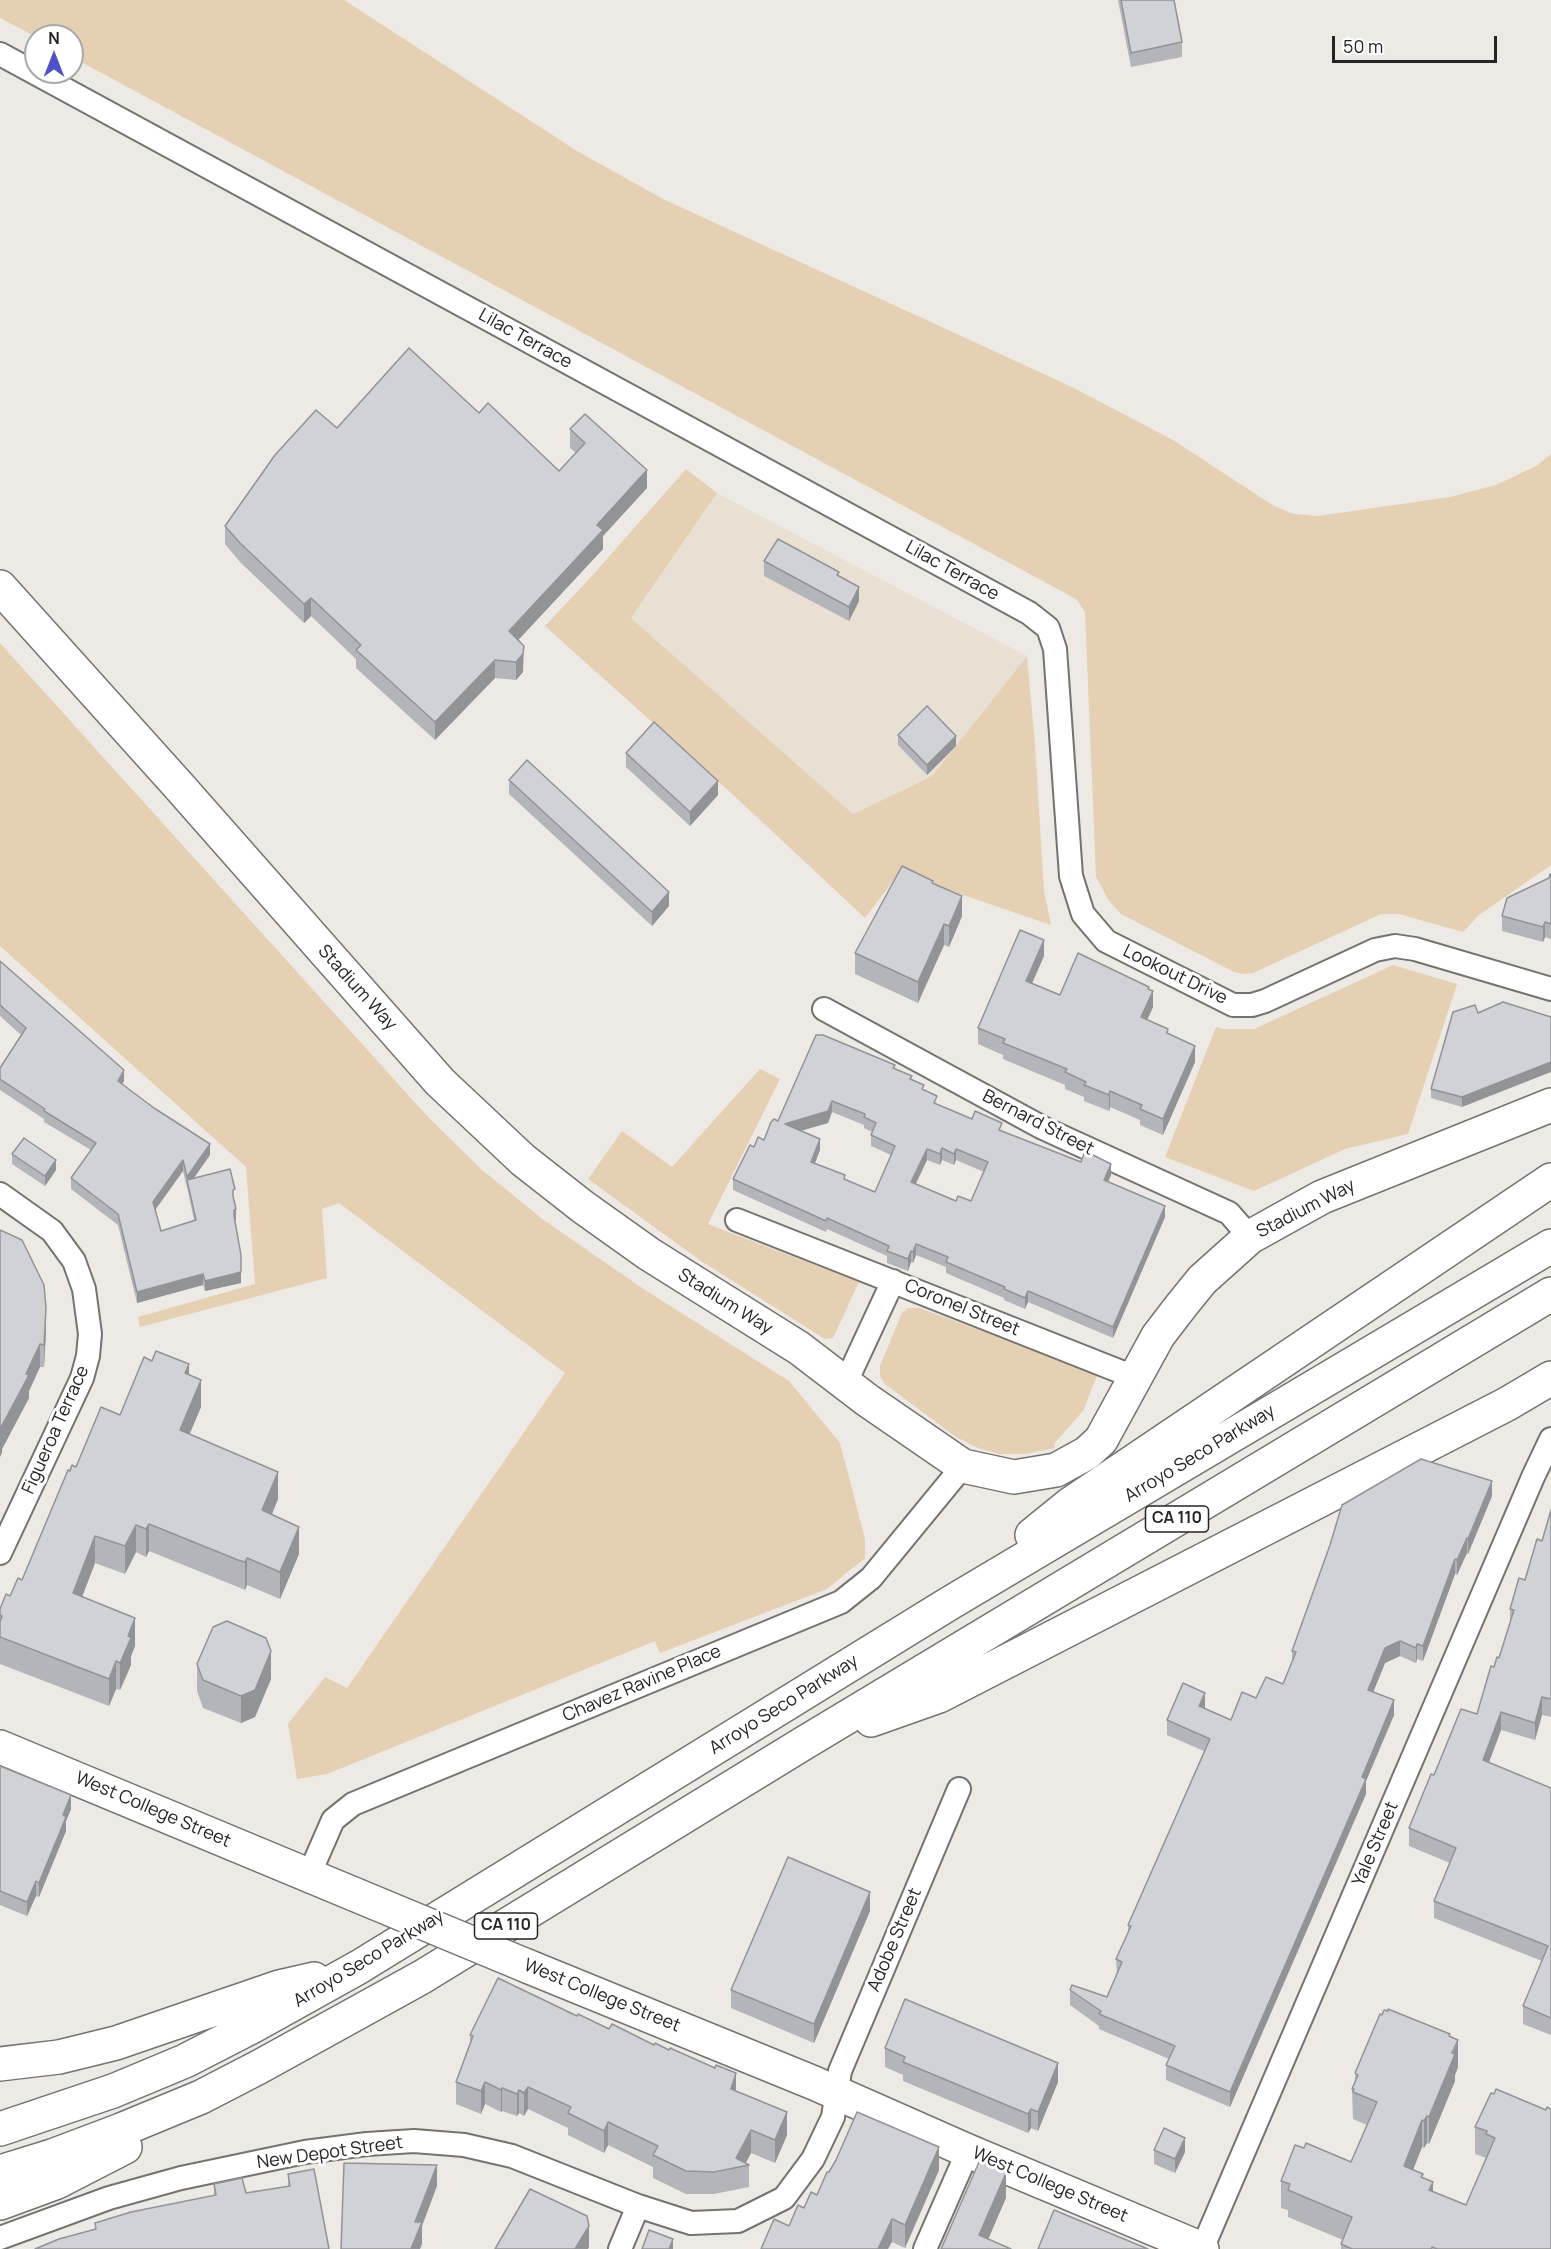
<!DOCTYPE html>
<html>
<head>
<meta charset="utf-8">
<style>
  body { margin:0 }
  #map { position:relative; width:1551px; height:2249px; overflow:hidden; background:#ede9e4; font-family:Manrope,sans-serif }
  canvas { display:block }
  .north { position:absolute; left:24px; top:24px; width:60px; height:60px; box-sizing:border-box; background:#fff; border:2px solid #a8a8a7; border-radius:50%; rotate:0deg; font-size:16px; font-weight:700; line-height:24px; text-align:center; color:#262523 }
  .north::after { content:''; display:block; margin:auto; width:21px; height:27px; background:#5151c8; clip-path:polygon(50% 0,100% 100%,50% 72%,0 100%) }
  .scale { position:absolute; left:1332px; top:36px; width:165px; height:27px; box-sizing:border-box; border:3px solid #262523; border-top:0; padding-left:8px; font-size:18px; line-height:21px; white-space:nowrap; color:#262523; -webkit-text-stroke:4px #fff; paint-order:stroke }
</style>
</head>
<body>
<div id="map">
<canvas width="1551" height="2249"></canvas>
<div class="north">N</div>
<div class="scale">50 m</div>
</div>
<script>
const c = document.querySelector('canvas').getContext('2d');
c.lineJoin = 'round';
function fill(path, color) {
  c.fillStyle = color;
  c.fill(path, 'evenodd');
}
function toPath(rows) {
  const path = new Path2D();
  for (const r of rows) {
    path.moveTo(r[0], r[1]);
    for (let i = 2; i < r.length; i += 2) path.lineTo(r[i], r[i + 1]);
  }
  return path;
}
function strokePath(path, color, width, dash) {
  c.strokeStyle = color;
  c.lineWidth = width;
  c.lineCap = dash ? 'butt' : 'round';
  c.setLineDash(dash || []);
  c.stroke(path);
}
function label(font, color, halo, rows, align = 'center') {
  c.font = font + ' Manrope,sans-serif';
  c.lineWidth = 6;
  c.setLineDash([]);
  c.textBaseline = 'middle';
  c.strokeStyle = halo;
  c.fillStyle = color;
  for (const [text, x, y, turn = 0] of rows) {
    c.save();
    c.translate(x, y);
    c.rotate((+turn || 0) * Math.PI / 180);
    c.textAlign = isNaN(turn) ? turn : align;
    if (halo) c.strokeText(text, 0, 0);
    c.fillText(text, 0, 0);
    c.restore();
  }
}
fill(toPath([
  [717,493,1027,656,932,776,852,814,631,618]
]), '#e9e0d4');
fill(toPath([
  [0,0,344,0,577,151,663,199,1070,386,1173,440,1274,506,1294,514,1318,516,1450,497,1496,485,1538,465,1551,454,1551,865,1479,915,1463,932,1399,914,1381,914,1253,973,1242,974,1234,972,1121,914,1109,901,1096,877,1085,612,1076,599,72,57,72,36,36,37,0,18],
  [686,469,717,493,631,618,853,814,932,776,1027,656,1035,745,1044,891,1051,925,899,873,865,918,730,792,545,626,591,577],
  [0,643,428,1117,481,1169,545,1221,645,1290,789,1381,840,1443,865,1539,865,1558,827,1589,660,1653,655,1641,327,1774,297,1779,288,1724,325,1677,347,1688,565,1373,339,1203,322,1209,327,1278,140,1327,138,1317,255,1284,246,1167,0,946],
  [1393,965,1457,984,1408,1134,1345,1149,1254,1191,1165,1157,1216,1027,1224,1029,1254,1029],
  [760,1069,780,1079,708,1224,859,1282,833,1338,825,1339,701,1261,588,1179,622,1131,672,1167],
  [908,1308,919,1308,1098,1373,1083,1411,1054,1444,1055,1448,1025,1454,999,1454,978,1448,956,1437,885,1384,880,1376,880,1366,902,1313]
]), '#e5d0b4');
const street = toPath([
  [0,54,1029,613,1048,628,1055,649,1071,876,1083,914,1106,941,1233,1005,1252,1005,1265,1001,1375,950,1395,946,1415,949,1551,989],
  [824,1009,1043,1128,1229,1213,1250,1237],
  [0,1194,52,1231,74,1261,84,1289,90,1334,88,1356,82,1378,0,1553],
  [737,1220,1134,1377],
  [846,1382,893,1281],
  [309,1875,333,1820,353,1804,841,1602,871,1578,963,1466],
  [0,2238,109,2198,181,2178,305,2152,367,2144,414,2141,464,2145,512,2156,638,2206,691,2223,738,2221,784,2198,813,2159,833,2117,840,2071,959,1789],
  [620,2249,638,2206],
  [925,2249,968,2151],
  [1202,2249,1533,1477,1551,1439]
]);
const secondary = toPath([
  [0,587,178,785,440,1082,523,1160,583,1207,649,1254,799,1348,867,1400,963,1466,1014,1477,1056,1470,1087,1453,1101,1440,1158,1336,1181,1306,1202,1280,1250,1237,1322,1197,1551,1105],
  [0,1747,356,1895],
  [527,1966,814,2083,968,2151,1202,2249]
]);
const highway = toPath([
  [1032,1535,1069,1505,1551,1180],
  [871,1720,939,1696,1507,1404,1551,1378],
  [0,2064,59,2057,116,2043,279,1987,314,1979],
  [0,2129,113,2091,185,2061,253,2026,359,1967,950,1603,1551,1246],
  [0,2172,52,2156,121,2130,201,2097,259,2067,422,1977,804,1743,1551,1294],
  [0,2203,57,2182,125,2147]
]);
strokePath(street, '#76726e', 26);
strokePath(secondary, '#76726e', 36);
strokePath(highway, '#76726e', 36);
strokePath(street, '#fff', 22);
strokePath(secondary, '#fff', 33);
strokePath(highway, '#fff', 33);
const secondaryBridge = toPath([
  [356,1895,527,1966]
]);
strokePath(secondaryBridge, '#76726e', 36, []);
strokePath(secondaryBridge, '#fff', 33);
fill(toPath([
  [1118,0,1174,0,1182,42,1182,57,1131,67],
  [479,413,559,471,576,453,570,448,570,429,647,488,603,536,603,549,518,640,523,672,516,680,495,678,435,740,356,668,356,659,311,616,304,623,240,562,225,544,225,526,337,428],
  [764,561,839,576,859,601,849,621,764,576],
  [898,735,956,746,927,775,898,745],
  [626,753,718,795,690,826,626,767],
  [509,780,669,906,652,926,509,794],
  [1551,875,1551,939,1545,937,1543,942,1502,931,1502,916,1549,878],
  [933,883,962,916,949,947,944,945,918,1003,855,974,855,953],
  [1044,956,1032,983,1060,995,1149,989,1153,1007,1147,1020,1168,1034,1195,1062,1163,1135,1140,1125,1140,1120,1110,1107,1109,1111,1084,1101,1084,1097,1065,1089,1065,1085,1003,1059,1003,1055,978,1044,978,1028],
  [0,961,124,1081,122,1084,210,1155,193,1178,235,1200,236,1220,235,1221,241,1283,205,1291,203,1285,137,1303,118,1225,71,1189,71,1178,91,1150,44,1122,44,1119,0,1090,0,1068,21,1035,0,1016],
  [183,1171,187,1188,187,1187,194,1220,161,1231,155,1210],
  [1475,1005,1462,1107,1431,1098,1431,1089],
  [895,1069,912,1079,924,1090,937,1104,972,1119,1111,1175,1108,1182,1165,1217,1113,1338,1028,1302,1025,1309,1004,1300,1004,1298,946,1273,946,1267,916,1255,913,1263,911,1262,908,1271,887,1263,887,1256,827,1229,826,1232,733,1190,733,1179,754,1147,764,1140,778,1121],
  [832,1112,864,1125,864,1128,872,1132,871,1135,871,1146,891,1155,875,1192,845,1179,815,1163,820,1150,801,1131,828,1123],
  [927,1160,940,1165,942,1160,954,1165,956,1160,984,1172,971,1201,956,1201,916,1184],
  [12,1154,56,1170,45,1186,12,1164],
  [0,1230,46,1331,44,1367,40,1367,29,1391,29,1398,2,1449,2,1453],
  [189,1375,201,1407,189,1434,278,1499,272,1515,299,1554,280,1599,247,1585,245,1590,238,1587,149,1551,146,1557,136,1552,125,1574,95,1563,82,1597,135,1646,131,1656,131,1665,120,1690,116,1689,109,1706,0,1664,0,1609,22,1580,70,1471,76,1467,120,1415],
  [1492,1496,1468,1554,1467,1553,1457,1575,1455,1574,1423,1661,1417,1659,1416,1663,1400,1656,1385,1663,1373,1692,1394,1715,1366,1781,1366,1794,1230,2107,1166,2080,1166,2065,1169,2059,1099,2029,1099,2026,1070,2005,1070,1990,1107,1997,1117,1974,1116,1959,1128,1933,1128,1925,1204,1751,1167,1735,1167,1720,1205,1708,1205,1709,1231,1720,1256,1698,1283,1684,1292,1663,1292,1651],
  [1551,1510,1551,1717,1542,1715,1535,1740,1501,1730,1489,1762,1551,1788,1551,2035,1523,2024,1523,2006,1542,1961,1434,1918,1434,1901,1450,1863,1409,1846,1409,1828,1434,1775,1477,1714,1494,1667,1499,1658,1510,1623,1510,1609,1525,1580,1542,1541],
  [197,1664,271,1679,255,1717,241,1723,203,1708,197,1691],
  [0,1766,71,1809,66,1821,66,1831,39,1897,36,1896,27,1916,0,1905],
  [870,1911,814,2043,731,2008,731,1990],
  [577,2016,736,2091,787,2135,775,2163,751,2153,746,2163,749,2165,749,2187,714,2194,686,2194,653,2178,653,2167,608,2145,604,2153,568,2135,568,2128,528,2109,524,2116,519,2113,517,2116,502,2111,501,2112,485,2104,481,2114,456,2104,456,2082,470,2043,470,2035],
  [1450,2036,1458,2067,1455,2075,1455,2081,1429,2144,1427,2143,1424,2148,1422,2147,1413,2170,1423,2177,1433,2192,1466,2205,1486,2158,1475,2154,1475,2127,1491,2093,1551,2249,1341,2249,1341,2244,1343,2240,1288,2217,1288,2210,1281,2208,1281,2181,1304,2148,1351,2162,1367,2125,1353,2119,1352,2089,1355,2080,1355,2073],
  [885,2048,1058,2082,1038,2131,1031,2128,1028,2133,903,2081,903,2075,885,2067],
  [1154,2150,1185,2152,1175,2173,1154,2164],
  [939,2170,905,2248,892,2242,789,2226,804,2208,817,2195,829,2172],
  [288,2174,329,2249,95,2229,95,2223,214,2196,214,2184,246,2193,288,2187]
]), '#b4b5ba');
fill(toPath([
  [647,470,647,488,603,536,603,549,509,650,509,631,597,525],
  [859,587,859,601,849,621,849,607],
  [311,598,311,616,304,623,304,604],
  [524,646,523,672,516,680,516,662],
  [495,660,495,678,435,740,435,722],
  [956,736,956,746,927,775,927,765],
  [718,781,718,795,690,826,690,812],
  [669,892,669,906,652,926,652,912],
  [962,896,962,916,949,947,949,926],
  [1545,922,1545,937,1543,942,1543,927],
  [944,924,944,945,918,1003,918,982],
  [1044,940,1044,956,1026,997,1026,981],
  [1149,987,1149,999,1153,991,1153,1007,1141,1033,1141,1017],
  [1195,1046,1195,1062,1163,1135,1163,1119],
  [1551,1062,1551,1072,1462,1107,1462,1097],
  [124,1070,124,1081,118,1092,118,1081],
  [1110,1091,1110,1107,1109,1111,1109,1095],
  [832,1101,832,1112,828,1123,785,1135,785,1124],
  [820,1139,820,1150,811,1173,811,1162],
  [210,1144,210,1155,189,1185,187,1180,187,1188,187,1177],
  [942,1148,942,1160,940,1165,940,1154],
  [927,1149,927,1160,911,1193,911,1182],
  [956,1149,956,1160,954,1165,954,1154],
  [56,1160,56,1170,45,1186,45,1176],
  [183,1160,183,1171,153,1213,153,1202],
  [1111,1164,1111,1175,1104,1191,1104,1180],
  [1165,1206,1165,1217,1113,1338,1113,1327],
  [236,1209,236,1220,234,1221,234,1210],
  [916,1244,916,1255,913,1263,913,1252],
  [911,1251,911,1262,908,1271,908,1259],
  [241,1272,241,1283,205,1291,205,1281],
  [203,1274,203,1285,137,1303,137,1292],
  [1028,1291,1028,1302,1025,1309,1025,1298],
  [46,1308,46,1331,44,1367,44,1345],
  [40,1344,40,1367,29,1391,29,1398,2,1449,2,1453,0,1457,0,1429],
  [189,1364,189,1391,185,1373],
  [201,1380,201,1407,180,1457,180,1430],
  [278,1472,278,1499,262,1537,262,1510],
  [1492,1481,1492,1496,1468,1554,1468,1539],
  [149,1524,149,1551,146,1557,146,1529],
  [136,1525,136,1552,125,1574,125,1546],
  [299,1527,299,1554,280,1599,280,1572],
  [95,1536,95,1563,73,1620,73,1593],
  [1467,1538,1467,1553,1457,1575,1457,1560],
  [247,1558,247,1585,245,1590,245,1562],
  [1455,1559,1455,1574,1423,1661,1423,1646],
  [135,1618,135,1646,131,1656,131,1665,120,1690,120,1663,128,1636],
  [1400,1641,1400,1656,1385,1663,1368,1705,1368,1690,1385,1648],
  [1417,1644,1417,1659,1416,1663,1416,1648],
  [271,1651,271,1679,255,1717,241,1723,241,1696],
  [116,1661,116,1689,109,1706,109,1679],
  [1205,1693,1205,1708,1199,1721,1199,1706],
  [1542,1697,1542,1715,1535,1740,1535,1723],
  [1394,1700,1394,1715,1366,1781,1366,1794,1230,2107,1230,2092],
  [1501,1712,1501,1730,1483,1778,1483,1760],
  [71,1795,71,1809,66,1821,66,1831,39,1897,39,1883,63,1815],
  [36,1881,36,1896,27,1916,27,1902],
  [870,1892,870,1911,814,2043,814,2024],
  [1458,2040,1458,2067,1455,2075,1455,2081,1429,2144,1429,2117],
  [1058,2063,1058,2082,1038,2131,1038,2112],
  [736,2073,736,2096,731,2089],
  [485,2082,485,2104,481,2114,481,2091],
  [528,2087,528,2109,524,2116,524,2093],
  [502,2088,502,2111,501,2112,501,2090],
  [519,2090,519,2113,517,2116,517,2094],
  [1031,2109,1031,2128,1028,2133,1028,2114],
  [787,2112,787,2135,775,2163,775,2140],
  [1427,2116,1427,2143,1424,2148,1424,2121],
  [1422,2120,1422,2147,1404,2193,1404,2166],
  [608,2122,608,2145,604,2153,604,2131],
  [751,2130,751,2153,744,2166,736,2158],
  [1185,2138,1185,2152,1175,2173,1175,2159],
  [939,2147,939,2170,905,2248,905,2225],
  [437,2165,437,2186,422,2226,422,2244,420,2249,411,2249,415,2222],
  [1006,2173,1006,2198,984,2249,979,2235],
  [1433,2182,1433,2209,1429,2190],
  [892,2219,892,2242,888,2249,878,2249],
  [589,2226,589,2247,588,2249,575,2249],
  [673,2239,673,2249,669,2249]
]), '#929397');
const building = toPath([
  [1121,0,1174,0,1182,42,1131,53,1121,0],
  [409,348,479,413,488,403,559,471,585,443,570,429,585,414,647,470,597,525,603,530,509,631,524,646,523,654,516,662,495,660,435,722,356,650,361,645,311,598,304,604,240,543,225,526,275,455,316,410,337,428,409,348],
  [778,539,839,572,837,575,859,587,849,607,764,561,778,539],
  [927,706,956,736,927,765,898,735,927,706],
  [654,722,718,781,690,812,626,753,654,722],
  [527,760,669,892,652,912,509,780,527,760],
  [902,866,933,881,932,883,962,896,949,926,944,924,918,982,855,953,902,866],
  [1550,874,1551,875,1551,924,1545,922,1543,927,1502,916,1507,898,1549,878,1550,874],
  [1020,930,1044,940,1026,981,1060,995,1078,953,1149,987,1148,989,1153,991,1141,1017,1168,1029,1167,1033,1195,1046,1163,1119,1140,1109,1142,1105,1110,1091,1109,1095,1084,1085,1086,1082,1065,1072,1067,1069,1003,1043,1005,1039,978,1028,1020,930],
  [0,961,124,1070,118,1081,154,1108,210,1144,187,1177,183,1160,153,1202,161,1231,196,1220,187,1180,230,1169,235,1189,233,1190,233,1196,236,1209,234,1210,234,1216,241,1255,241,1272,205,1281,203,1274,137,1292,118,1214,71,1178,96,1143,44,1111,45,1109,0,1079,0,1068,26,1028,0,1005,0,961],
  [1503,1002,1551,1017,1551,1062,1462,1097,1431,1089,1453,1012,1475,1005,1478,1013,1503,1002],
  [816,1035,823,1035,895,1065,893,1068,912,1076,910,1079,924,1085,922,1089,937,1096,934,1103,972,1119,975,1111,1002,1123,999,1130,1081,1162,1085,1151,1111,1164,1104,1180,1165,1206,1113,1327,1028,1291,1025,1298,1004,1289,1005,1287,946,1262,948,1257,916,1244,913,1252,911,1251,908,1259,887,1251,889,1246,827,1218,826,1221,733,1179,750,1145,754,1147,758,1137,764,1140,771,1122,774,1119,778,1121,816,1035],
  [832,1101,865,1114,864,1117,876,1123,871,1135,895,1146,875,1192,844,1179,845,1175,811,1162,820,1139,785,1124,828,1111,832,1101],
  [942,1148,954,1154,956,1149,988,1162,971,1201,958,1196,956,1201,911,1182,927,1149,940,1154,942,1148],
  [24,1138,56,1160,45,1176,12,1154,24,1138],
  [0,1230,22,1240,44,1285,46,1308,44,1345,40,1344,26,1374,29,1375,0,1429,2,1430,0,1434,0,1230],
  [156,1351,189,1364,185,1373,201,1380,180,1430,278,1472,262,1510,299,1527,280,1572,247,1558,245,1562,238,1560,149,1524,146,1529,136,1525,125,1546,95,1536,73,1593,135,1618,128,1636,131,1638,120,1663,116,1661,109,1679,0,1637,0,1622,2,1616,0,1615,0,1609,6,1594,10,1596,18,1578,22,1580,68,1470,70,1471,72,1465,76,1467,101,1407,120,1415,144,1357,152,1361,156,1351],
  [1421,1459,1492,1481,1468,1539,1467,1538,1457,1560,1455,1559,1423,1646,1417,1644,1416,1648,1400,1641,1385,1648,1368,1690,1394,1700,1362,1777,1366,1779,1230,2092,1166,2065,1175,2046,1099,2014,1101,2011,1070,1990,1072,1985,1107,1997,1122,1962,1116,1959,1131,1926,1128,1925,1210,1739,1167,1720,1183,1683,1205,1693,1199,1706,1231,1720,1242,1692,1256,1698,1266,1677,1283,1684,1296,1652,1292,1651,1330,1545,1342,1505,1421,1459],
  [1551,1510,1551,1699,1542,1697,1535,1723,1501,1712,1483,1760,1551,1788,1551,2018,1523,2006,1548,1946,1434,1901,1456,1848,1409,1828,1431,1774,1434,1775,1461,1709,1477,1714,1491,1666,1494,1667,1497,1657,1499,1658,1514,1610,1510,1609,1519,1578,1525,1580,1537,1539,1542,1541,1551,1510],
  [227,1621,266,1638,271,1651,255,1690,241,1696,203,1680,197,1664,213,1627,227,1621],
  [0,1766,71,1795,63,1815,66,1817,39,1883,36,1881,27,1902,0,1891,0,1766],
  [788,1857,870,1892,814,2024,731,1990,788,1857],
  [498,1978,577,2016,578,2014,609,2029,612,2024,654,2045,655,2043,669,2050,670,2048,715,2068,716,2065,736,2073,731,2089,787,2112,775,2140,751,2130,736,2158,749,2165,714,2172,686,2171,653,2155,658,2146,608,2122,604,2131,568,2113,571,2107,528,2087,524,2093,519,2090,517,2094,502,2088,501,2090,485,2082,481,2091,456,2082,473,2036,470,2035,498,1978],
  [905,1999,1058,2063,1038,2112,1031,2109,1028,2114,903,2062,905,2057,885,2048,905,1999],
  [1388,2009,1450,2034,1449,2036,1458,2040,1452,2053,1455,2054,1429,2117,1427,2116,1424,2121,1422,2120,1404,2166,1423,2174,1421,2177,1433,2182,1429,2190,1466,2205,1495,2138,1486,2134,1487,2131,1475,2127,1491,2093,1494,2094,1496,2089,1546,2110,1547,2107,1551,2109,1551,2249,1437,2249,1432,2247,1431,2249,1352,2249,1341,2244,1352,2217,1288,2190,1290,2184,1281,2181,1295,2145,1304,2148,1306,2143,1351,2162,1377,2102,1353,2092,1354,2089,1352,2089,1358,2075,1355,2073,1380,2014,1382,2015,1384,2010,1388,2011,1388,2009],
  [857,2112,939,2147,905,2225,892,2219,878,2249,761,2249,774,2219,789,2226,798,2205,804,2208,811,2192,817,2195,827,2172,829,2172,836,2160,857,2112],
  [1164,2128,1185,2138,1175,2159,1154,2150,1164,2128],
  [979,2162,1006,2173,979,2235,1011,2249,941,2249,979,2162],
  [344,2163,437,2165,415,2222,422,2222,411,2249,341,2249,344,2163],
  [314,2169,329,2249,35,2249,59,2239,96,2229,95,2223,131,2212,216,2195,214,2184,242,2178,246,2193,290,2186,288,2174,314,2169],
  [530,2189,587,2216,589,2226,575,2249,495,2249,530,2189],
  [1054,2210,1148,2249,1038,2249,1054,2210],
  [649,2230,673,2239,669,2249,642,2249,649,2230]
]);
fill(building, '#d1d2d8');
strokePath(building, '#929397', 1.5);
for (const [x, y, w] of [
  [1177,1519,63],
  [506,1926,63]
]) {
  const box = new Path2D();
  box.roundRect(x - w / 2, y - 13, w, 26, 4.5);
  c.fillStyle = '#fff';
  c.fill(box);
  strokePath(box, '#262523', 1.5);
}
label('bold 16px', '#262523', null, [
  ["CA 110",1177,1519],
  ["CA 110",506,1926]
]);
label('18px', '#262523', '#fff', [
  ["Lilac Terrace",525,339,29],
  ["Lilac Terrace",952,571,29],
  ["Lookout Drive",1175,975,26],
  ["Stadium Way",357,988,48],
  ["Bernard Street",1038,1123,27],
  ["Stadium Way",1306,1209,-27],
  ["Stadium Way",725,1302,32],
  ["Coronel Street",962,1308,22],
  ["Figueroa Terrace",56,1430,-66],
  ["Arroyo Seco Parkway",1200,1454,-31],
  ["Chavez Ravine Place",642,1684,-23],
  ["Arroyo Seco Parkway",784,1705,-32],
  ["West College Street",153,1810,23],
  ["Yale Street",1376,1844,-67],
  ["Adobe Street",895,1940,-67],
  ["Arroyo Seco Parkway",369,1959,-31],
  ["West College Street",602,1996,22],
  ["New Depot Street",330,2153,-8],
  ["West College Street",1050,2185,23]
]);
</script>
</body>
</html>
